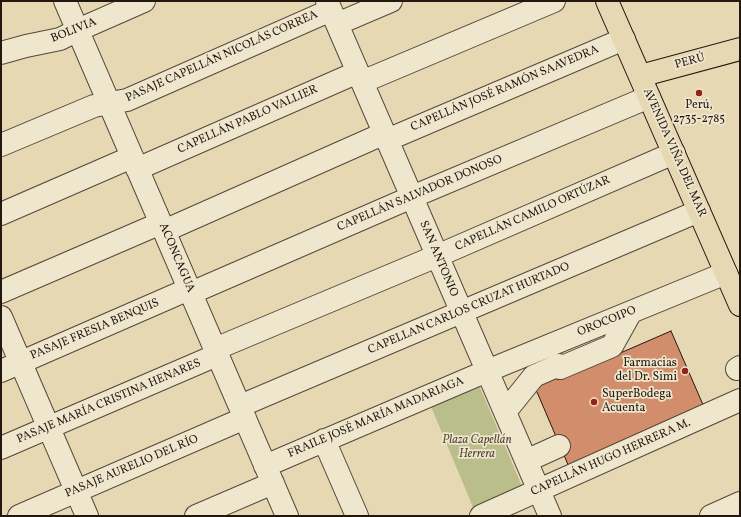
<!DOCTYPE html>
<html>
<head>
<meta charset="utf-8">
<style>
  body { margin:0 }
  #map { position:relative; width:741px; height:517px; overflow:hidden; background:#e7d8b4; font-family:Vollkorn,serif }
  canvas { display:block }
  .frame { position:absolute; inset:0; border:2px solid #241710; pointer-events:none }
</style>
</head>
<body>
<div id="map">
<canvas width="741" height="517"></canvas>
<div class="frame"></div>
</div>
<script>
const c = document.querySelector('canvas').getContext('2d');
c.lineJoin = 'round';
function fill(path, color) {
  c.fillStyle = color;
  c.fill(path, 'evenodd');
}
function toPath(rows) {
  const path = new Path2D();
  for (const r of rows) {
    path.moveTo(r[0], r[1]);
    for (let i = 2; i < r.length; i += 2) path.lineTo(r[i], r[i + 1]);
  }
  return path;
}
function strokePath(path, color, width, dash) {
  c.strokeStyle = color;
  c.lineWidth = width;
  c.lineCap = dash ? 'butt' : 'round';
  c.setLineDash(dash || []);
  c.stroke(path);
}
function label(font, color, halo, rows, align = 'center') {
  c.font = font + ' Vollkorn,serif';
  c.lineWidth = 3.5;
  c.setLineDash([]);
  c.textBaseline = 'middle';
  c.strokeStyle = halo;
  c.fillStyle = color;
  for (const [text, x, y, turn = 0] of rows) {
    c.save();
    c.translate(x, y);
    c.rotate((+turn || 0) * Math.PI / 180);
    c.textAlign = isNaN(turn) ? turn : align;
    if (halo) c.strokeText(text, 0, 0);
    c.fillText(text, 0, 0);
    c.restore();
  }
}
fill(toPath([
  [478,383,524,491,475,512,430,404]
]), '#b9be8b');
const building = toPath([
  [671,331,704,407,569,467,537,392,534,390,554,372,558,380,671,331]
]);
fill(building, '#d28e6c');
strokePath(building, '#241710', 1);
const minor = toPath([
  [65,1,287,516],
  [327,1,550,516],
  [337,24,391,1],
  [1,53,26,46,60,39,78,30,144,1],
  [362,82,554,1],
  [387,140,624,39],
  [1,145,94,106,127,100,331,10],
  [137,169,358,72],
  [1,214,132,157],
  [164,231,385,133],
  [1,292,161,223],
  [191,293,412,197,649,97],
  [1,317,87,516],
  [215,349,437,256,674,153],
  [737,369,740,367],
  [1,371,189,289],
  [240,406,699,211],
  [505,412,534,376,559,365,560,368,612,346,631,312],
  [324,440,357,516],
  [1,448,217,355],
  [526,461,559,446],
  [265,466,487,371,726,273],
  [19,516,245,418],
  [196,516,273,483],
  [481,516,740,400],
  [711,516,740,503]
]);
const major = toPath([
  [607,1,740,305],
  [640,76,740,49]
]);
strokePath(minor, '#554739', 24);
strokePath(major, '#241710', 24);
strokePath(minor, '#efe6ce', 22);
strokePath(major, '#e7d8b4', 22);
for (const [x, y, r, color] of [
  [699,93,4,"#8f2418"],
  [685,371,4,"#8f2418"],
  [594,402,4,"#8f2418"]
]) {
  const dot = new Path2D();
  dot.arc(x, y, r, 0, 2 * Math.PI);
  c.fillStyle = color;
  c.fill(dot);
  strokePath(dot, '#efe6ce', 1.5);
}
label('12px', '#241710', '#efe6ce', [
  ["BOLIVIA",74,31,-22],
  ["PASAJE CAPELLÁN NICOLÁS CORREA",222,57,-24],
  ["PERÚ",690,62,-15],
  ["CAPELLÁN JOSÉ RAMÓN SAAVEDRA",505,89,-23],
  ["CAPELLÁN PABLO VALLIER",248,120,-24],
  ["AVENIDA VIÑA DEL MAR",674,153,66],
  ["CAPELLÁN SALVADOR DONOSO",420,194,-23],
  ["CAPELLÁN CAMILO ORTÚZAR",533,214,-24],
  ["ACONCAGUA",176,258,67],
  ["SAN ANTONIO",438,259,67],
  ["CAPELLAN CARLOS CRUZAT HURTADO",469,309,-23],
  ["OROCOIPO",607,322,-22],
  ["PASAJE FRESIA BENQUIS",95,330,-23],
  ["PASAJE MARÍA CRISTINA HENARES",109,402,-23],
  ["FRAILE JOSÉ MARÍA MADARIAGA",376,418,-23],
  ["CAPELLÁN HUGO HERRERA M.",611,458,-24],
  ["PASAJE AURELIO DEL RÍO",132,467,-23]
]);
label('12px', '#241710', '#efe6ce', [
  ["Perú,",699,106],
  ["2735-2785",699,120],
  ["Farmacias",677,364,"right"],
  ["del Dr. Simi",677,378,"right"],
  ["SuperBodega",602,395,"left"],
  ["Acuenta",602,409,"left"]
]);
label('italic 12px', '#514935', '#efe6ce', [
  ["Plaza Capellán",477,441],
  ["Herrera",477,455]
]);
</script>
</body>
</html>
